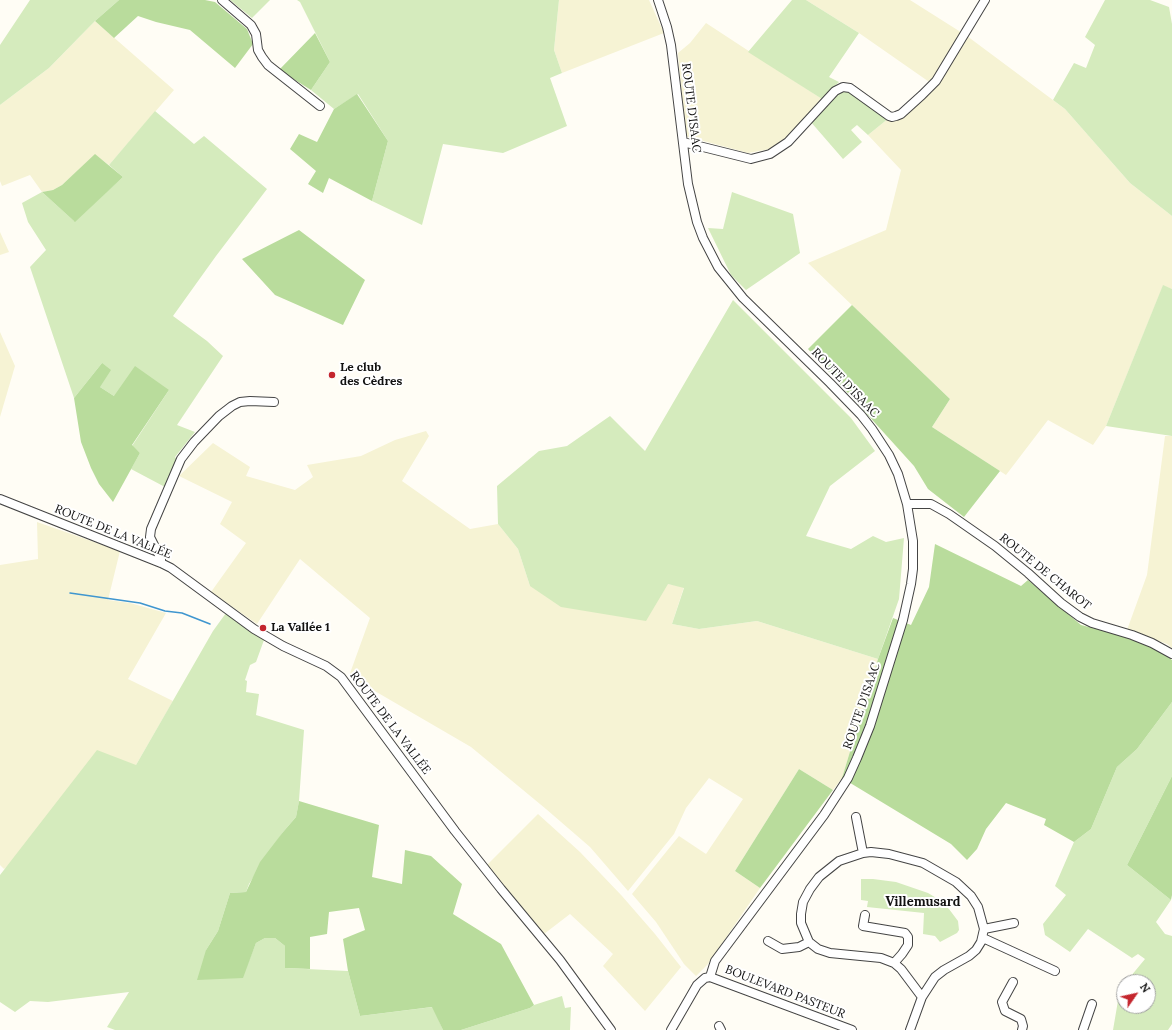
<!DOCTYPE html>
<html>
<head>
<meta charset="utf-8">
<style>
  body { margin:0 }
  #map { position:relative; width:1172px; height:1030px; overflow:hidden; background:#fffdf5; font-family:Lora,serif }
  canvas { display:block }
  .north { position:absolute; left:1116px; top:974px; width:40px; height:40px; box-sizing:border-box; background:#fff; border:1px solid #a0a0a0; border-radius:50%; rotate:56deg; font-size:11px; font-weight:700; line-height:16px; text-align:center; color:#111 }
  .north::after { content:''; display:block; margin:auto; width:14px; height:18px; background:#c4262e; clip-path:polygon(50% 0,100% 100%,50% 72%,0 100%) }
</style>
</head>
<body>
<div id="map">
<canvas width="1172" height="1030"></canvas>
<div class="north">N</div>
</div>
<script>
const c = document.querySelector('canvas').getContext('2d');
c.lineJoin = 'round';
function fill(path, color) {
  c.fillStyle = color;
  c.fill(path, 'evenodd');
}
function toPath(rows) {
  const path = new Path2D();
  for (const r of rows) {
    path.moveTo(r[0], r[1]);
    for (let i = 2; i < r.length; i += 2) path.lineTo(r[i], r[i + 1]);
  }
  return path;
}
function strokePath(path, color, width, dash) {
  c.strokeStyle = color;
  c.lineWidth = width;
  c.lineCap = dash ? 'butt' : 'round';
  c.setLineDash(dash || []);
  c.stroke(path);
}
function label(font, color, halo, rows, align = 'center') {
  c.font = font + ' Lora,serif';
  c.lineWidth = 4;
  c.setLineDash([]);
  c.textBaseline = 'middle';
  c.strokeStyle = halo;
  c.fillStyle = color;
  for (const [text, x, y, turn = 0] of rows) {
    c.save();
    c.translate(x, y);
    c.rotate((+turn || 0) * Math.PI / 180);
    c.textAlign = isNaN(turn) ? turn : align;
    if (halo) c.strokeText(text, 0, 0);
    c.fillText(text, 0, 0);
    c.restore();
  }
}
fill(toPath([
  [559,0,649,0,664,33,562,73,554,50],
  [806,0,910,0,967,36,1065,109,1130,183,1172,216,1172,289,1163,286,1106,426,1093,445,1048,420,1006,475,932,427,950,399,808,263,886,230,901,170,868,135,889,118,935,86,859,33],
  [95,21,174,90,109,165,95,155,62,185,53,190,42,192,30,175,2,186,0,181,0,105,49,68],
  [706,23,822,99,782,142,770,149,748,153,685,136,678,53,690,43],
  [0,232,9,252,0,255],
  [0,332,15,366,0,417],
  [426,431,429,436,402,481,470,529,498,524,518,549,530,586,668,584,684,587,672,624,699,629,757,621,878,659,842,778,833,790,799,769,735,871,760,888,708,964,696,976,684,964,656,922,632,894,679,836,706,854,743,799,709,778,686,808,674,834,628,891,590,847,546,809,471,747,349,676,370,618,300,559,257,624,211,592,246,543,220,524,232,502,179,476,213,443,250,467,246,476,295,490,313,477,307,465,361,456,395,440],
  [1165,436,1172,436,1172,648,1167,644,1127,630,1147,575],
  [37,522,120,551,108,600,130,603,166,613,128,679,173,701,136,765,4,869,0,865,0,565,38,559],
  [538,814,580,852,622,896,655,934,681,967,645,1011,603,966,613,954,570,914,544,934,487,865]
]), '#f6f3d4');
fill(toPath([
  [30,0,119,0,95,21,49,68,0,105,0,45],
  [230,0,270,0,252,18],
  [297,0,559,0,554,50,562,73,550,78,567,126,503,153,443,144,422,225,372,201,388,141,358,94,334,109,311,90,330,62,300,2],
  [792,0,806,0,859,33,829,77,839,82,822,99,748,52],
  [1105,0,1150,0,1169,7,1172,24,1172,216,1130,183,1065,109,1053,100,1074,63,1086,68,1095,45,1085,37],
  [841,90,847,90,889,118,868,135,857,125,851,130,862,142,843,159,810,121],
  [155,111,194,144,204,136,267,189,216,256,173,316,207,341,223,356,177,425,195,432,175,457,177,460,165,487,131,469,140,453,132,446,169,390,114,396,100,387,102,363,74,398,30,267,46,250,28,222,22,203,42,192,74,221,123,177,109,165],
  [732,192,793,214,800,253,746,290,731,275,708,228,723,229],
  [1163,285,1172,289,1172,436,1106,426],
  [733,300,851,418,875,451,830,486,806,536,851,549,873,536,886,542,904,538,899,599,878,659,757,621,699,629,672,624,684,588,668,584,646,621,561,607,530,586,518,549,498,524,497,486,539,451,567,446,610,416,645,451],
  [226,613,264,640,256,662,250,665,245,680,247,681,246,692,259,694,256,715,304,730,299,801,296,817,283,832,249,884,246,892,230,893,218,931,206,950,242,978,256,943,265,938,275,938,285,946,285,968,348,971,360,1016,433,1007,443,1030,115,1030,107,1027,129,992,48,1002,30,1001,15,1012,0,1002,0,875,97,750,136,765,213,631],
  [1172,702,1172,776,1127,865,1171,900,1156,922,1165,934,1172,936,1172,1024,1168,1030,1113,1030,1120,989,1124,985,1124,1006,1148,1006,1148,982,1126,982,1145,959,1138,954,1132,958,1088,929,1070,952,1045,935,1043,924,1066,895,1055,886,1074,842,1091,829,1117,767,1137,749],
  [861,879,873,879,896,882,928,893,938,899,949,909,958,921,959,930,957,933,940,942,935,936,923,934,924,913,867,907,868,901,861,900],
  [562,996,565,1008,571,1007,570,1030,461,1030,530,1008,534,1005]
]), '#d5ebbd');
fill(toPath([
  [119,0,205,0,215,2,247,29,253,44,235,68,190,30,156,22,138,16,114,38,95,21],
  [315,33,330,62,311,90,279,70],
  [357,94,388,141,372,201,329,178,323,193,308,184,316,171,290,149,299,134,317,142,334,109],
  [95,154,123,177,75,222,42,192,53,190,62,185],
  [299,230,365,280,343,325,275,295,242,259],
  [852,305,950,399,932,427,1000,471,964,517,928,489,914,466,808,349],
  [102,363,111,370,100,387,114,396,135,366,169,390,132,445,140,453,113,502,99,484,91,468,81,442,74,398],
  [935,544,1021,586,1028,580,1081,625,1124,636,1159,650,1172,660,1172,702,1137,749,1117,767,1091,829,1074,842,1044,825,1046,819,1006,803,986,829,977,849,967,860,951,844,842,778,878,659,893,618,911,625,929,587],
  [799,769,833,790,760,888,735,871],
  [1172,776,1172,895,1171,900,1127,865],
  [299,801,379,825,372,877,402,884,405,850,431,856,462,884,453,914,501,944,534,1005,530,1008,461,1030,443,1030,432,1007,360,1016,348,971,343,939,365,930,359,908,329,912,327,934,310,937,310,969,285,968,285,946,275,938,265,938,256,943,243,978,197,980,206,950,218,931,230,893,246,892,260,862,283,832,296,817]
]), '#b9dc9c');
strokePath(toPath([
  [70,593,140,603,165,611,182,613,210,624]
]), '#3f96cf', 1.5);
const minor = toPath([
  [222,0,251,25,256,34,258,50,262,57,268,65,320,106],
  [658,0,667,27,671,45,688,184,697,222,703,238,718,267,743,298,830,383,861,415,872,429,889,455,898,474,907,504,913,541,913,569,911,584,903,620,870,726,857,758,848,778,824,815,715,961,710,977],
  [683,142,751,159,770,154,788,142,835,91,843,87,850,88,889,116,892,117,896,116,901,114,922,95,936,81,985,0],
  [0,499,161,563,171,568,254,629,283,646,326,666,341,677,455,831,501,889,560,960,611,1030],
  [907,504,931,504,949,514,995,546,1028,573,1061,603,1080,617,1092,623,1132,635,1152,643,1172,654],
  [161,563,161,559,150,537,151,529,181,459,194,442,219,416,232,406,240,402,250,401,274,402],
  [856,817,863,853],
  [865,915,863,926,905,933,908,937,908,945,902,954,894,963],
  [984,929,1014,923],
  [983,938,1055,971],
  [768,941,782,949,799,947,809,942],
  [1013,982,1002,1002,1005,1011,1021,1019,1023,1026,1022,1030],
  [719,1026,721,1030],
  [671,1030,697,985,705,978,710,977,852,1030],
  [910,1030,922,997,935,977,944,970,969,956,976,950,981,942,984,929,978,907,971,896,956,882,923,863,889,854,871,852,863,853,839,861,819,877,810,889,803,902,801,914,801,923,809,942,818,949,830,953,881,958,894,963,901,969,922,997],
  [1083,1030,1092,1004]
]);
strokePath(minor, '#444', 10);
strokePath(minor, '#fff', 8);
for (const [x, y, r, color] of [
  [332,375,4,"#c4262e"],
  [263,628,4,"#c4262e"]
]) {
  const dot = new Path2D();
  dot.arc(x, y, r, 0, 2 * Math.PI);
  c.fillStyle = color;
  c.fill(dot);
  strokePath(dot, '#fff', 1.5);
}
label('12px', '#111', '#fff', [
  ["ROUTE D'ISAAC",691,108,83],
  ["ROUTE D'ISAAC",845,383,46],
  ["ROUTE DE LA VALLÉE",113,532,22],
  ["ROUTE DE CHAROT",1045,572,39],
  ["ROUTE D'ISAAC",862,706,-71],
  ["ROUTE DE LA VALLÉE",390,723,53],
  ["BOULEVARD PASTEUR",785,992,21]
]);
label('bold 12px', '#111', '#fff', [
  ["Le club",340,368],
  ["des Cèdres",340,382],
  ["La Vallée 1",271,628]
], 'left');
label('bold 13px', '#111', '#fff', [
  ["Villemusard",923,902]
]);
</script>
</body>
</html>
